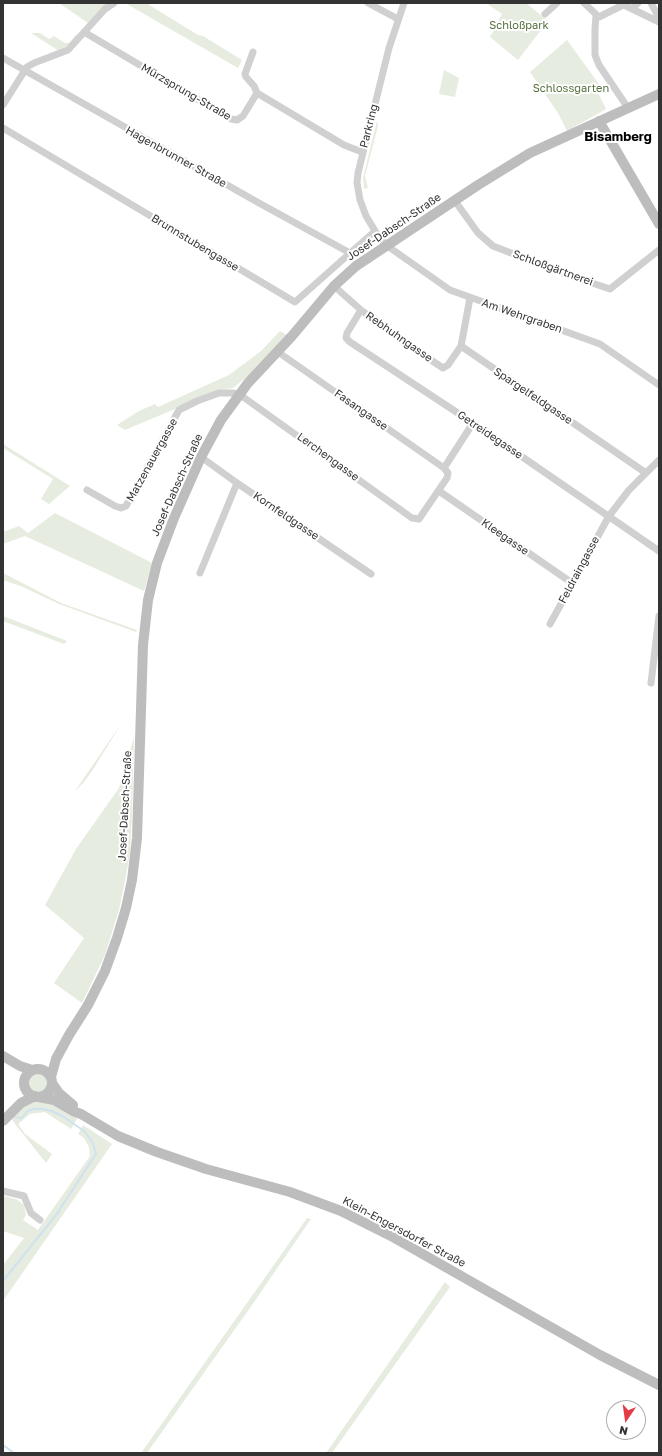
<!DOCTYPE html>
<html>
<head>
<meta charset="utf-8">
<style>
  body { margin:0 }
  #map { position:relative; width:662px; height:1456px; overflow:hidden; background:#fff; font-family:"Golos Text",sans-serif }
  canvas { display:block }
  .frame { position:absolute; inset:0; border:4px solid #333; pointer-events:none }
  .north { position:absolute; left:606px; top:1400px; width:40px; height:40px; box-sizing:border-box; background:#fff; border:1px solid #adadad; border-radius:50%; rotate:193deg; font-size:11px; font-weight:700; line-height:16px; text-align:center; color:#333 }
  .north::after { content:''; display:block; margin:auto; width:14px; height:18px; background:#e63946; clip-path:polygon(50% 0,100% 100%,50% 72%,0 100%) }
</style>
</head>
<body>
<div id="map">
<canvas width="662" height="1456"></canvas>
<div class="frame"></div>
<div class="north">N</div>
</div>
<script>
const c = document.querySelector('canvas').getContext('2d');
c.lineJoin = 'round';
function fill(path, color) {
  c.fillStyle = color;
  c.fill(path, 'evenodd');
}
function toPath(rows) {
  const path = new Path2D();
  for (const r of rows) {
    if (r.length === 3) {
      path.moveTo(r[0] + r[2], r[1]);
      path.arc(r[0], r[1], r[2], 0, 2 * Math.PI);
      continue;
    }
    path.moveTo(r[0], r[1]);
    for (let i = 2; i < r.length; i += 2) path.lineTo(r[i], r[i + 1]);
  }
  return path;
}
function strokePath(path, color, width, dash) {
  c.strokeStyle = color;
  c.lineWidth = width;
  c.lineCap = dash ? 'butt' : 'round';
  c.setLineDash(dash || []);
  c.stroke(path);
}
function label(font, color, halo, rows, align = 'center') {
  c.font = font + ' "Golos Text",sans-serif';
  c.lineWidth = 4;
  c.setLineDash([]);
  c.textBaseline = 'middle';
  c.strokeStyle = halo;
  c.fillStyle = color;
  for (const [text, x, y, turn = 0] of rows) {
    c.save();
    c.translate(x, y);
    c.rotate((+turn || 0) * Math.PI / 180);
    c.textAlign = isNaN(turn) ? turn : align;
    if (halo) c.strokeText(text, 0, 0);
    c.fillText(text, 0, 0);
    c.restore();
  }
}
fill(toPath([
  [59,3,106,3,107,4,88,23],
  [125,3,146,3,198,35,203,36,242,60,238,68],
  [486,3,526,3,548,21,518,60,490,37,502,14],
  [31,33,40,33,49,39,54,36,65,43,69,43,76,35,78,35,66,47,59,51],
  [567,40,601,87,597,91,606,109,567,131,558,113,530,72],
  [444,70,459,78,455,97,439,94],
  [377,121,378,126,365,176,368,188,364,189,363,178],
  [280,331,289,336,254,371,233,388,220,390,125,430,117,425,139,411,155,404,158,407,229,375,261,351],
  [3,444,70,486,49,504,41,499,53,479,3,448],
  [55,513,152,563,144,591,25,536,3,544,3,532,19,526,28,533],
  [3,573,61,603,137,630,136,632,59,604,23,587,3,580],
  [3,616,67,641,64,644,3,621],
  [121,724,94,768,84,782,75,791],
  [134,737,132,815,130,853,125,881,119,910,105,955,82,1003,54,983,84,938,45,905,76,849,119,788],
  [38,1083,11],
  [39,1100,48,1101,75,1115,77,1119,71,1129,45,1112,30,1114,18,1124,25,1134,52,1154,46,1163,12,1120,17,1111,22,1105],
  [83,1125,112,1144,3,1301,3,1265,24,1238,3,1231,3,1196,16,1199,24,1205,26,1215,23,1220,38,1230,90,1156,89,1147,84,1138,78,1134],
  [307,1218,311,1219,252,1305,147,1453,141,1453],
  [445,1282,450,1287,332,1453,326,1453]
]), '#e6ecdf');
strokePath(toPath([
  [3,1281,56,1215,96,1154,93,1143,84,1131,64,1117,52,1111,42,1109,34,1109,27,1111,22,1118,15,1117],
  [3,1445,14,1453]
]), '#cfe2ee', 2);
strokePath(toPath([
  [368,3,398,19],
  [404,3,389,48,358,173,357,183,360,200,366,216,377,234,386,245,450,290,600,344,659,385],
  [584,3,599,17,623,5],
  [620,3,659,22],
  [651,3,659,18],
  [632,9,638,3],
  [545,14,557,3],
  [596,16,595,29,595,55,599,65,628,108],
  [84,32,231,119,237,120,243,116,257,93],
  [253,52,245,74,246,77,254,86,257,93],
  [3,58,259,203,350,253],
  [257,93,344,145,362,152],
  [3,105,27,67,34,63,68,50,105,9,114,3],
  [3,128,295,302,375,231],
  [455,201,478,233,493,246,568,275,610,289,659,250],
  [334,286,361,310,407,344,443,368,448,365,461,346,470,298],
  [361,310,347,333,346,338,350,342,473,423,659,551],
  [461,346,646,473],
  [278,352,444,468],
  [201,457,237,483,371,574],
  [87,490,115,506,121,508,126,506,179,410,197,401,219,393,232,393,239,394,412,518,419,519,447,478,448,473,444,468,473,423],
  [439,491,572,583],
  [200,573,237,483],
  [550,624,609,516,629,490,659,460],
  [651,683,659,616],
  [3,1191,24,1196,31,1213,40,1220]
]), '#d0d0d0', 7);
strokePath(toPath([
  [599,121,659,224],
  [3,1056,20,1066,32,1070],
  [38,1083,14],
  [51,1077,56,1059,69,1035,88,1005,105,971,117,938,126,908,132,880,137,838,143,645,148,600,157,563,174,518,201,457,221,420,248,383,292,336,334,286,356,266,478,185,530,153,659,94],
  [52,1083,59,1093,73,1105],
  [39,1097,54,1100,73,1111,81,1114,118,1136,157,1152,206,1169,290,1192,341,1211,391,1236,600,1355,659,1385],
  [3,1121,21,1103,35,1096]
]), '#bdbdbd', 10);
label('11px', '#56703f', '#fff', [
  ["Schloßpark",519,26],
  ["Schlossgarten",571,89]
]);
label('11px', '#333', '#fff', [
  ["Mürzsprung-Straße",186,92,30],
  ["Parkring",369,126,-76],
  ["Hagenbrunner Straße",176,157,29],
  ["Josef-Dabsch-Straße",394,227,-34],
  ["Brunnstubengasse",195,243,31],
  ["Schloßgärtnerei",553,268,20],
  ["Am Wehrgraben",522,316,19],
  ["Rebhuhngasse",399,337,35],
  ["Spargelfeldgasse",533,396,34],
  ["Fasangasse",361,410,35],
  ["Getreidegasse",490,435,34],
  ["Lerchengasse",328,457,36],
  ["Matzenauergasse",152,460,-61],
  ["Josef-Dabsch-Straße",177,485,-66],
  ["Kornfeldgasse",286,516,34],
  ["Kleegasse",505,537,35],
  ["Feldraingasse",579,570,-62],
  ["Josef-Dabsch-Straße",125,806,-87],
  ["Klein-Engersdorfer Straße",404,1232,28]
]);
label('bold 13px', '#000', '#fff', [
  ["Bisamberg",618,137]
]);
</script>
</body>
</html>
